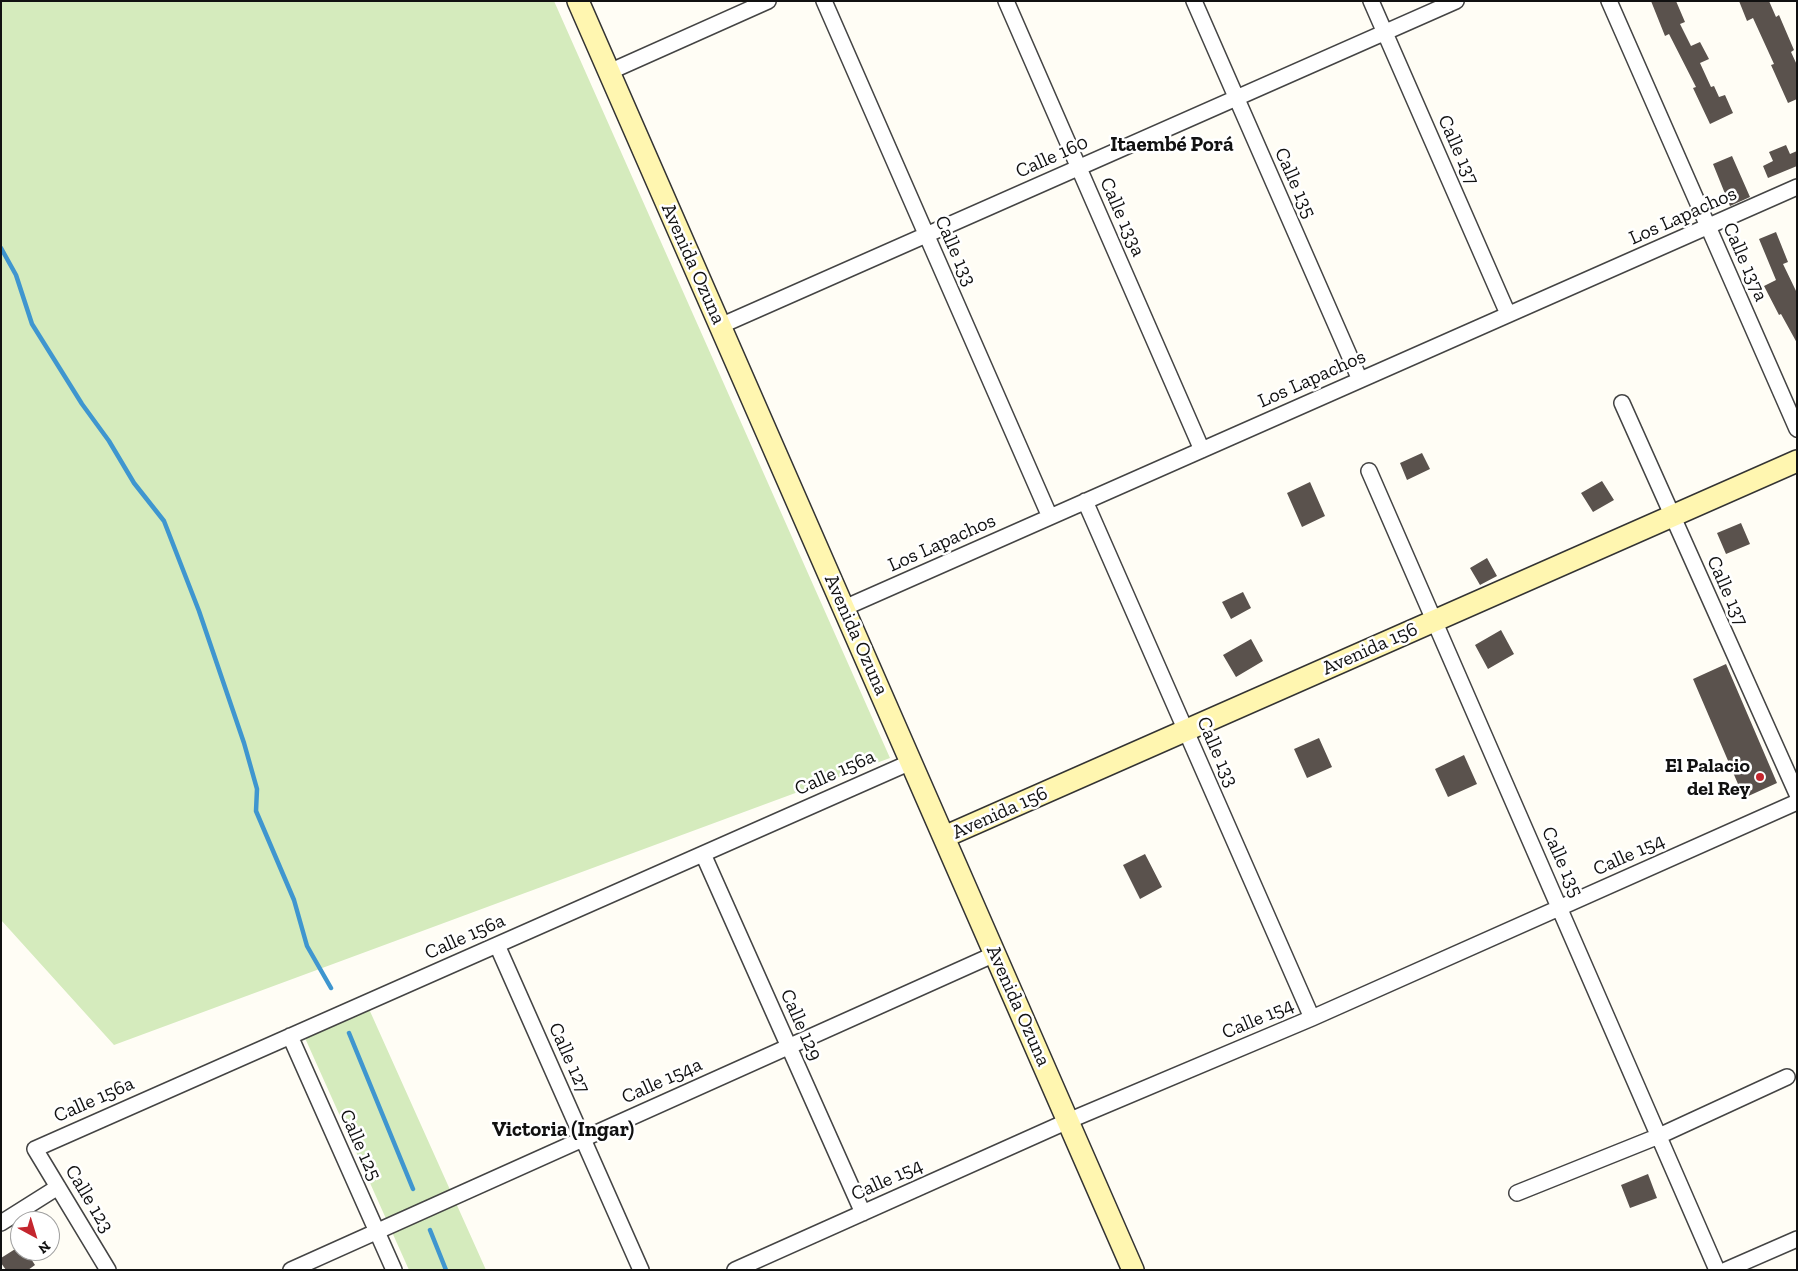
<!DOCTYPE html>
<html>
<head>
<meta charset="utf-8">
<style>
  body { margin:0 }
  #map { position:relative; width:1798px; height:1271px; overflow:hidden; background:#fffdf5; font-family:"Zilla Slab",serif }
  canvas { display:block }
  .frame { position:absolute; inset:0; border:2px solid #111; pointer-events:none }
  .north { position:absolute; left:10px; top:1211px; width:50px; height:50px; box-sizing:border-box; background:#fff; border:1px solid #a0a0a0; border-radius:50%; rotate:141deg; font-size:14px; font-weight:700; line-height:20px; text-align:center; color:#111 }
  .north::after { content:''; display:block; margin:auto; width:18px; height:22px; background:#c4262e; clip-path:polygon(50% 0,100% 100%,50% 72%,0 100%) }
</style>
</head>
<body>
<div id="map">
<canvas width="1798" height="1271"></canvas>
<div class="frame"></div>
<div class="north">N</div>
</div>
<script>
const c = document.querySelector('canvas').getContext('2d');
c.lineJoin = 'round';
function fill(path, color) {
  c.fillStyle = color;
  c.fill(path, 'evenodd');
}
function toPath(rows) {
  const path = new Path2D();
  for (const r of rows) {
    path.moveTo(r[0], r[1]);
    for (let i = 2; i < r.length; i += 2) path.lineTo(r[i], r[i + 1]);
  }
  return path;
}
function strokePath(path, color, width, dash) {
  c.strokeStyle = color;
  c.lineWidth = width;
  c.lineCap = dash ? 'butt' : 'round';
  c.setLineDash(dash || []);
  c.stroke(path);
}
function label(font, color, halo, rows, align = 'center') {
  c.font = font + ' "Zilla Slab",serif';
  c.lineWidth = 5;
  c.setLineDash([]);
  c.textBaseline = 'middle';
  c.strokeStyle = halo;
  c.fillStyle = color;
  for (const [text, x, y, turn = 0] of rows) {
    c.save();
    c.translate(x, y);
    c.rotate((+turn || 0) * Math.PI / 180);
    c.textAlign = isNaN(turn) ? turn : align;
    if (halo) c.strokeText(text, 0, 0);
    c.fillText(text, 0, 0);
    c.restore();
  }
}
fill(toPath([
  [1,1,554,1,890,758,114,1045,1,920],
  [369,1009,486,1270,409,1270,305,1038]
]), '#d5ebbd');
strokePath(toPath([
  [1,248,16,275,32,324,82,404,109,441,134,483,164,521,199,611,244,743,257,789,256,811,294,900,307,946,331,988],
  [349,1033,413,1189],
  [430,1230,446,1270]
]), '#3f96cf', 4.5);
fill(toPath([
  [1651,1,1676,1,1685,22,1680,24,1691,46,1700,42,1709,59,1700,63,1711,87,1714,86,1719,97,1725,95,1733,113,1710,124,1693,88,1696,87,1669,34,1665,36],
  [1739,1,1769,1,1776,17,1779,15,1794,50,1791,52,1797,65,1797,99,1788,103,1771,65,1774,64,1753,18,1747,21],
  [1786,145,1790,154,1797,151,1797,166,1768,178,1763,166,1773,161,1769,152],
  [1732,156,1750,197,1730,206,1713,164],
  [1776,232,1788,262,1783,264,1797,293,1797,343,1781,314,1779,315,1764,286,1776,280,1759,239],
  [1422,453,1430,469,1407,480,1400,463],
  [1602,481,1614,500,1593,512,1581,493],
  [1310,482,1325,516,1302,527,1287,493],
  [1741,523,1750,544,1726,554,1717,533],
  [1487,558,1497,576,1480,585,1470,568],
  [1243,592,1251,608,1231,619,1222,602],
  [1501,630,1514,654,1488,669,1475,645],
  [1251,639,1263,661,1236,677,1223,655],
  [1726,664,1777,783,1744,798,1693,679],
  [1319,738,1332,767,1307,778,1294,749],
  [1464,755,1477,784,1448,797,1435,769],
  [1145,854,1162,887,1140,899,1123,865],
  [1648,1174,1657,1198,1630,1208,1621,1185],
  [20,1246,20,1251,26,1251,35,1265,28,1270,6,1270,1,1263,1,1258]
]), '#5a524d');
const minor = toPath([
  [824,1,1050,517],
  [1006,1,1202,450],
  [1194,1,1360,380],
  [1371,1,1508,314],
  [1609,1,1797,429],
  [609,72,768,1],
  [720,326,1456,1],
  [1622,403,1797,794],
  [1369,471,1717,1270],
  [1085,501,1312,1018],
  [844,608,1797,187],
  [703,854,863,1213],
  [497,945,641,1270],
  [290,1036,394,1270],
  [1517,1193,1659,1136,1787,1077],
  [1,1223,58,1187],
  [108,1270,35,1149,911,762],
  [291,1270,995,954],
  [735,1270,1068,1121,1312,1018,1797,802],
  [1726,1270,1797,1239]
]);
const secondary = toPath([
  [578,1,1133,1270],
  [944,837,1797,461]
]);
strokePath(minor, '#444', 18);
strokePath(secondary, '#333', 24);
strokePath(minor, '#fff', 15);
strokePath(secondary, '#fff6b0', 21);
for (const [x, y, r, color] of [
  [1760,777,5,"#c4262e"]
]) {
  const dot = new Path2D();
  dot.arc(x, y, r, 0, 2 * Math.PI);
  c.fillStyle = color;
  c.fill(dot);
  strokePath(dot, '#fff', 2);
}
label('20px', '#111', '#fff', [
  ["Calle 137",1458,150,66],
  ["Calle 160",1052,157,-24],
  ["Calle 135",1295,183,66],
  ["Los Lapachos",1683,216,-24],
  ["Calle 133a",1122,217,66],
  ["Calle 133",955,251,66],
  ["Calle 137a",1745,262,66],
  ["Avenida Ozuna",693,264,66],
  ["Los Lapachos",1312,379,-24],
  ["Los Lapachos",942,543,-24],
  ["Calle 137",1727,591,66],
  ["Avenida Ozuna",856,635,66],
  ["Avenida 156",1370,649,-24],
  ["Calle 133",1217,752,66],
  ["Calle 156a",835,773,-24],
  ["Avenida 156",1000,813,-24],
  ["Calle 154",1629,855,-24],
  ["Calle 135",1562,862,66],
  ["Calle 156a",465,937,-24],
  ["Avenida Ozuna",1018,1006,66],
  ["Calle 154",1258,1019,-23],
  ["Calle 129",801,1025,66],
  ["Calle 127",569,1058,66],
  ["Calle 154a",662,1081,-24],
  ["Calle 156a",94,1100,-24],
  ["Calle 125",360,1145,66],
  ["Calle 154",887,1180,-24],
  ["Calle 123",89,1199,59]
]);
label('bold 20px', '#111', '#fff', [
  ["El Palacio",1750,766],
  ["del Rey",1750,789]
], 'right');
label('bold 21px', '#111', '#fff', [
  ["Itaembé Porá",1172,145],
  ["Victoria (Ingar)",563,1130]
]);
</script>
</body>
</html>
